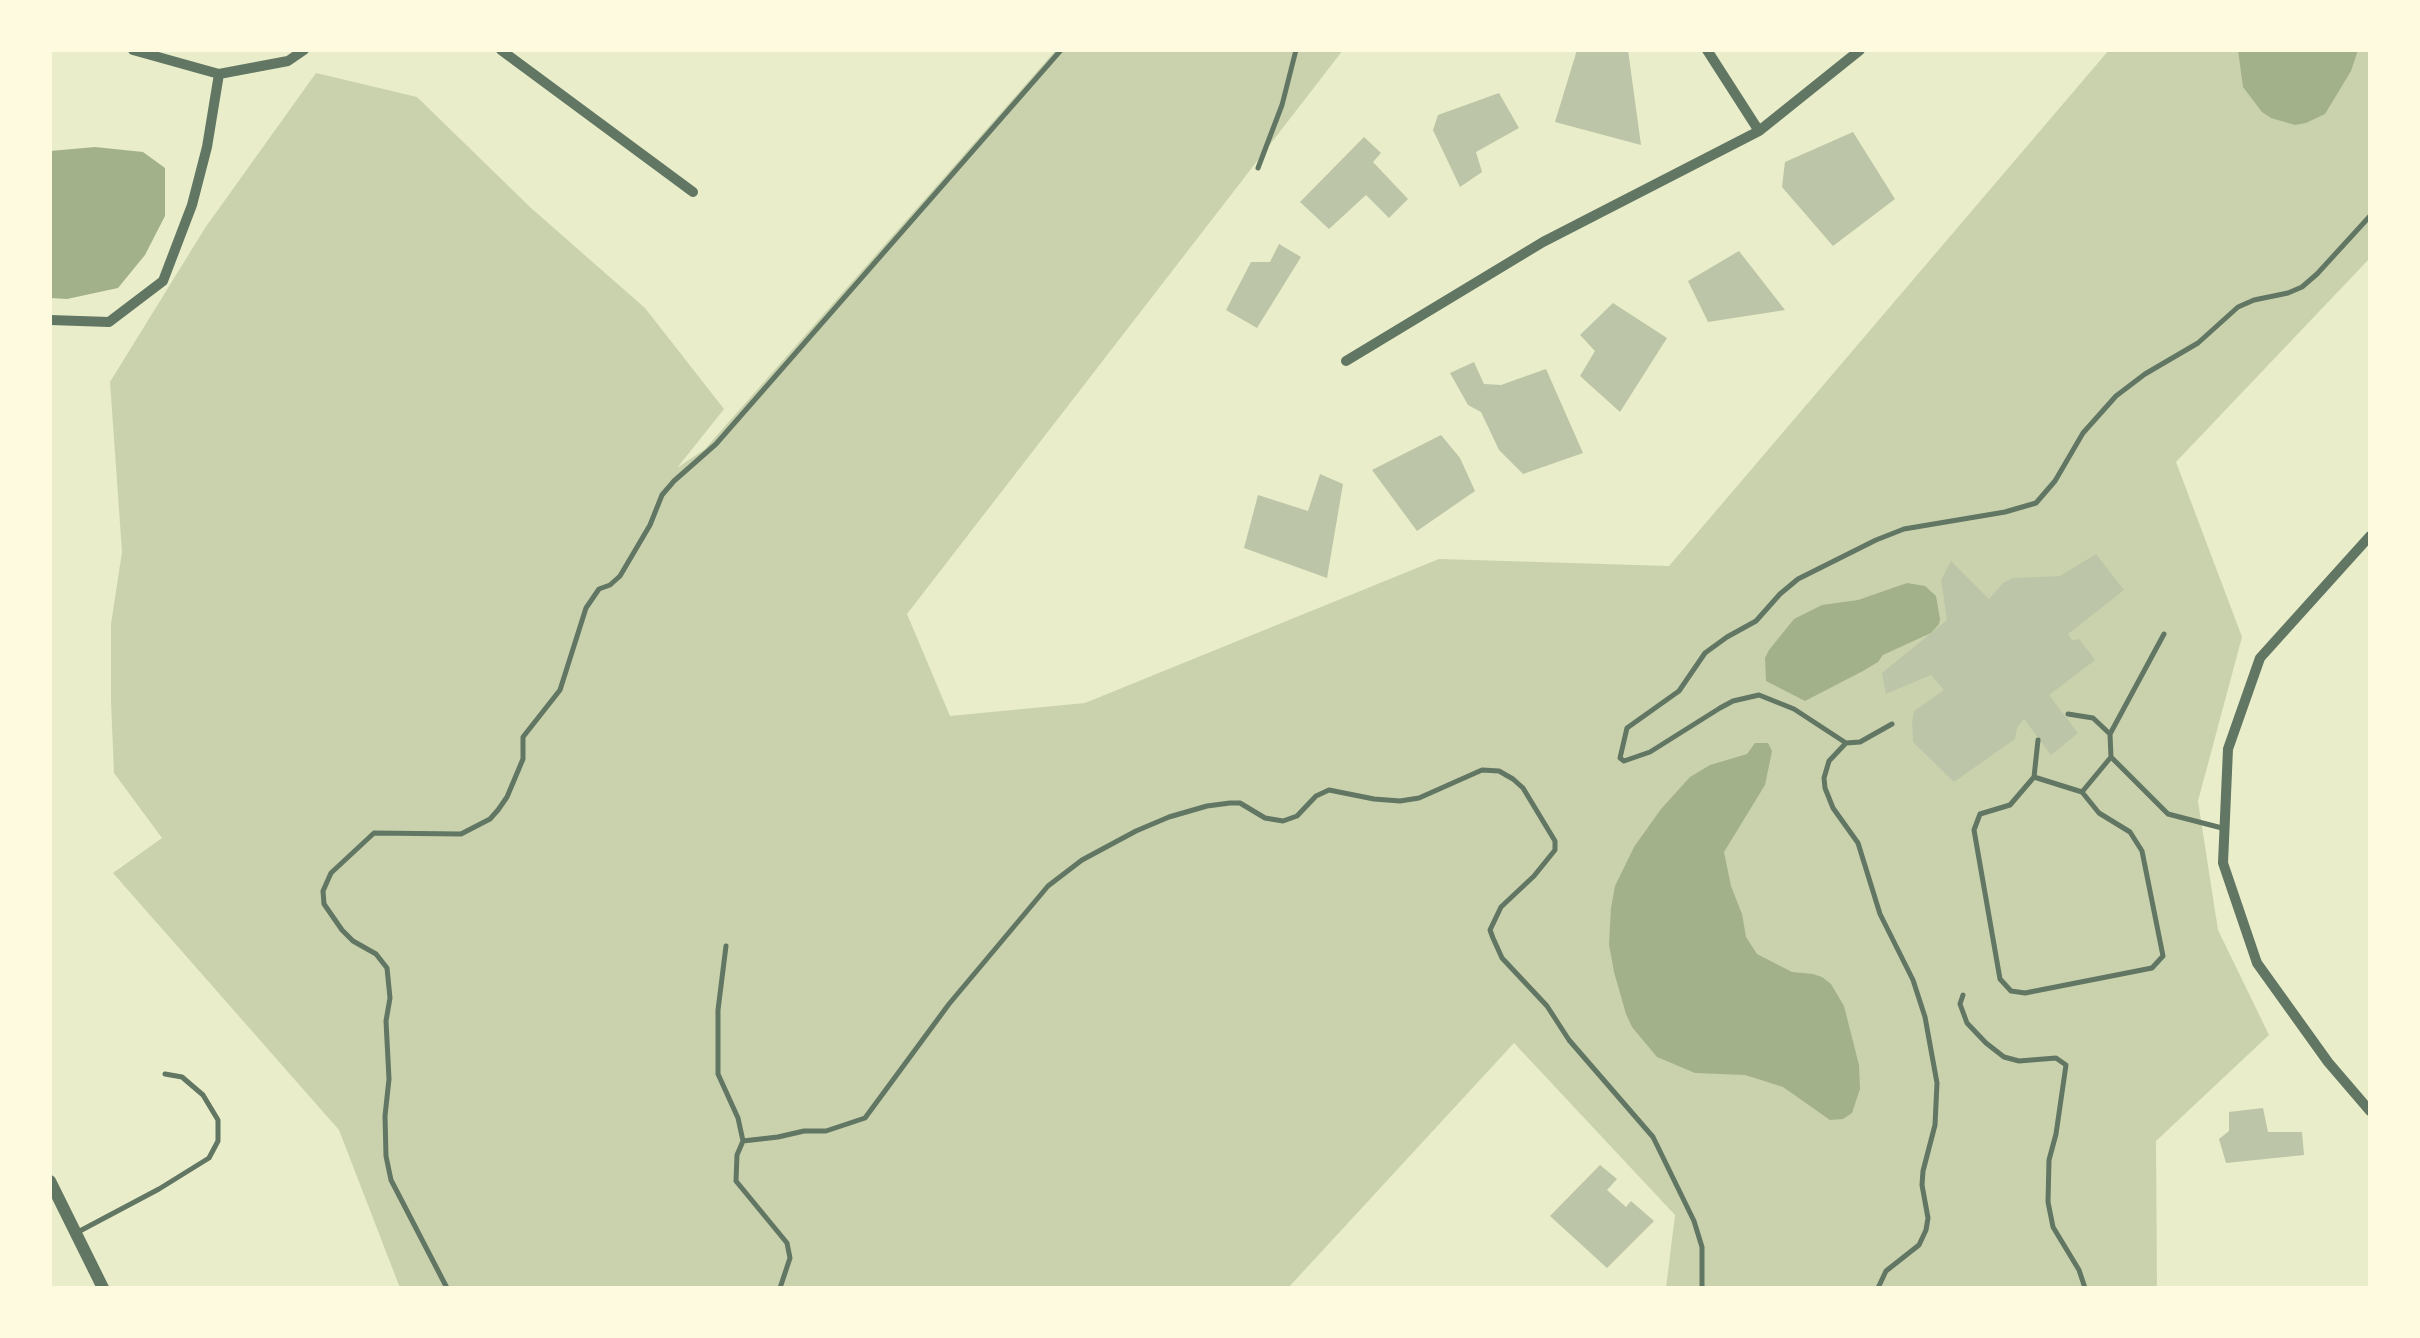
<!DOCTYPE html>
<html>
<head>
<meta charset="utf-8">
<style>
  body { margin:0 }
  #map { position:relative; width:2420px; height:1338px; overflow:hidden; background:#e9edc9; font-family:Bitter,serif }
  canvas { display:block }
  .frame { position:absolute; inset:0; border:52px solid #fefae0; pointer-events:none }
</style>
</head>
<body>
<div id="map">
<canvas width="2420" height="1338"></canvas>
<div class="frame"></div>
</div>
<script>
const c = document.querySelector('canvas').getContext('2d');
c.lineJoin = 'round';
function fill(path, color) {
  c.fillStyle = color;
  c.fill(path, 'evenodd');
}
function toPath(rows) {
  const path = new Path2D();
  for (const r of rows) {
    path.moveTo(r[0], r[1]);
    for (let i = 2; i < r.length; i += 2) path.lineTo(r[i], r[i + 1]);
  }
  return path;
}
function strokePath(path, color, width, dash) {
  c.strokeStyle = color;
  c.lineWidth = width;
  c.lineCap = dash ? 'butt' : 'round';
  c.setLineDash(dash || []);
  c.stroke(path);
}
fill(toPath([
  [1056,50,1343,50,907,614,950,716,1085,703,1439,559,1669,566,2109,50,2370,50,2370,258,2176,462,2242,637,2198,801,2218,930,2269,1035,2156,1141,2157,1288,1666,1288,1675,1215,1514,1043,1288,1288,400,1288,339,1130,113,873,162,838,114,773,111,701,111,624,122,552,110,382,205,228,316,73,417,97,531,208,645,308,724,409,677,468,705,449]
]), '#cad2ad');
fill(toPath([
  [2238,50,2358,50,2351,71,2325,114,2306,123,2295,125,2271,118,2262,112,2243,87],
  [95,147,143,152,165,168,165,216,145,255,118,288,67,299,50,298,50,151],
  [1907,583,1925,586,1936,596,1940,619,1939,624,1931,633,1883,655,1878,662,1863,671,1805,701,1766,681,1765,658,1769,650,1794,619,1822,605,1858,600],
  [1755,743,1768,743,1772,751,1765,785,1724,852,1731,886,1742,914,1746,937,1757,954,1792,972,1813,974,1822,977,1831,984,1844,1006,1859,1065,1860,1089,1852,1113,1843,1119,1830,1120,1783,1087,1761,1080,1745,1075,1695,1073,1657,1057,1632,1027,1626,1014,1614,972,1609,944,1611,908,1615,886,1634,847,1661,809,1690,777,1710,765,1747,754]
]), '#a3b18a');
fill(toPath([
  [1577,50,1628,50,1641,145,1555,122],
  [1499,93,1519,128,1476,152,1482,172,1460,187,1433,130,1438,115],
  [1853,132,1895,199,1833,246,1782,187,1785,162],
  [1364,137,1381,153,1373,162,1408,199,1389,218,1366,195,1329,229,1300,202],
  [1279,244,1301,257,1257,328,1226,310,1251,262,1270,262],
  [1739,251,1785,310,1708,322,1688,281],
  [1613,303,1667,338,1620,412,1580,376,1595,351,1580,335],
  [1474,362,1484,384,1501,385,1546,369,1583,453,1523,474,1499,450,1481,412,1468,405,1450,373],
  [1441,435,1460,458,1475,491,1417,531,1372,470],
  [1320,474,1343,484,1327,578,1244,548,1258,495,1308,511],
  [2096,554,2124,590,2068,634,2072,640,2079,639,2095,660,2049,695,2078,733,2051,755,2024,719,2017,728,2015,739,1954,782,1913,742,1912,723,1914,711,1944,690,1931,675,1886,694,1882,673,1947,620,1941,580,1951,561,1989,599,2003,583,2013,578,2060,576],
  [2263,1108,2268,1132,2302,1132,2304,1155,2226,1163,2219,1139,2229,1131,2229,1112],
  [1600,1165,1617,1179,1607,1190,1626,1207,1631,1201,1654,1221,1607,1268,1550,1216]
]), '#bcc5a7');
strokePath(toPath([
  [1258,168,1282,105,1296,50],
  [2164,634,2110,734,2111,757,2168,814,2222,828],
  [2068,714,2093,718,2110,734],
  [1892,724,1860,742,1846,743,1794,709,1759,695,1733,701,1720,708,1650,752,1624,761,1620,758,1627,728,1679,691,1705,653,1727,637,1756,621,1780,594,1798,579,1876,540,1904,529,2005,512,2036,503,2055,481,2083,433,2116,396,2145,374,2198,343,2238,307,2254,300,2288,293,2302,287,2317,274,2370,216],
  [1846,743,1829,761,1824,778,1825,788,1833,808,1858,843,1880,914,1913,980,1925,1017,1937,1083,1935,1125,1923,1171,1922,1185,1928,1218,1926,1230,1919,1245,1886,1271,1878,1288],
  [2034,777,2038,740],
  [2082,792,2099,813,2130,832,2142,851,2163,956,2152,968,2025,993,2011,991,2000,979,1974,830,1980,814,2010,805,2034,777,2082,792,2111,757],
  [726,946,718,1010,718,1074,738,1118,743,1141,737,1155,736,1181,787,1243,790,1258,780,1288],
  [1963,995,1960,1004,1967,1023,1986,1043,2004,1057,2019,1061,2056,1058,2066,1065,2056,1134,2049,1160,2048,1202,2053,1227,2079,1270,2085,1288],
  [743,1141,778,1137,804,1131,826,1131,865,1118,949,1004,1048,886,1082,860,1136,831,1169,817,1207,806,1230,803,1240,803,1265,818,1283,821,1297,816,1316,796,1329,790,1374,799,1400,801,1419,798,1482,770,1499,771,1513,779,1523,788,1555,841,1555,850,1534,876,1501,907,1490,930,1493,938,1502,958,1547,1006,1569,1040,1653,1137,1694,1221,1702,1247,1702,1288],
  [76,1233,159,1189,209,1158,218,1141,218,1120,203,1095,182,1077,165,1074],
  [447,1288,391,1180,386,1156,385,1116,389,1079,386,1021,390,998,387,968,376,954,353,941,342,930,324,904,323,891,331,873,374,833,461,834,490,819,498,810,507,797,523,759,523,737,560,690,586,608,599,589,610,585,620,576,650,525,662,495,674,481,716,444,1061,50]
]), '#617663', 5);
strokePath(toPath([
  [133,50,219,74,288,61,304,50],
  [501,50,693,192],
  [1707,50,1759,131],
  [50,320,109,322,163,281,192,205,207,147,219,74],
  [1346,361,1543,242,1759,131,1860,50],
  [2370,536,2260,658,2228,749,2223,863,2257,963,2328,1062,2370,1111]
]), '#617663', 10);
strokePath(toPath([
  [50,1181,103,1288]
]), '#617663', 12);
</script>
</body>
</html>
